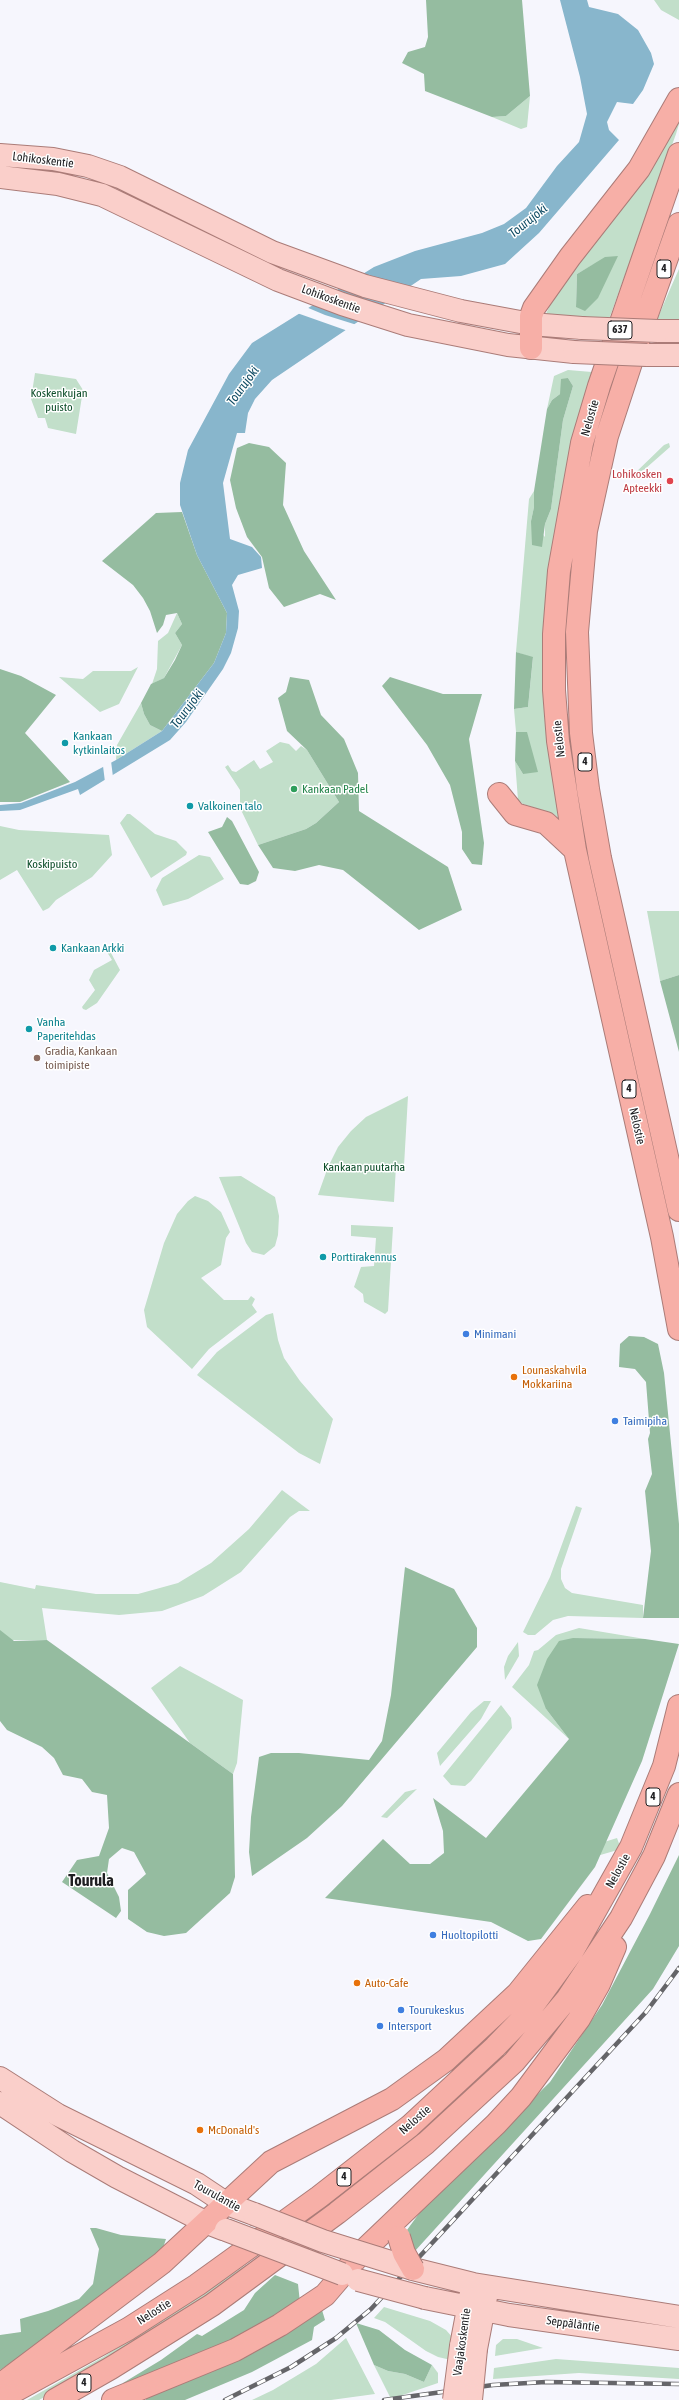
<!DOCTYPE html>
<html>
<head>
<meta charset="utf-8">
<style>
  body { margin:0 }
  canvas { display:block; background:#f6f6fd }
</style>
</head>
<body>
<canvas width="679" height="2400"></canvas>
<script>
const c = document.querySelector('canvas').getContext('2d');
c.lineJoin = 'round';
function fill(path, color) {
  c.fillStyle = color;
  c.fill(path, 'evenodd');
}
function toPath(rows) {
  const path = new Path2D();
  for (const r of rows) {
    path.moveTo(r[0], r[1]);
    for (let i = 2; i < r.length; i += 2) path.lineTo(r[i], r[i + 1]);
  }
  return path;
}
function strokePath(path, color, width, dash) {
  c.strokeStyle = color;
  c.lineWidth = width;
  c.lineCap = dash ? 'butt' : 'round';
  c.setLineDash(dash || []);
  c.stroke(path);
}
function label(font, color, halo, rows, align = 'center') {
  c.font = font + ' "Asap Condensed",sans-serif';
  c.lineWidth = 3;
  c.setLineDash([]);
  c.textBaseline = 'middle';
  c.strokeStyle = halo;
  c.fillStyle = color;
  for (const [text, x, y, turn = 0] of rows) {
    c.save();
    c.translate(x, y);
    c.rotate((+turn || 0) * Math.PI / 180);
    c.textAlign = isNaN(turn) ? turn : align;
    if (halo) c.strokeText(text, 0, 0);
    c.fillText(text, 0, 0);
    c.restore();
  }
}
fill(toPath([
  [654,0,679,0,679,20,661,10],
  [530,96,527,127,521,129,492,117,506,116],
  [679,109,679,124,676,134,608,322,545,316,556,292],
  [594,264,576,307,577,274],
  [679,269,679,322,656,322,671,287],
  [568,370,592,372,561,495,549,570,558,818,554,814,523,804,518,800,515,761,523,774,527,733,516,732,514,709,528,707,533,658,516,652,529,499,534,491,534,507,531,521,545,537,545,524,551,509,563,420,573,386,568,378,560,394,552,400,547,409,554,376],
  [35,373,76,379,83,390,76,434,48,428,45,418,38,418,31,399],
  [669,443,670,447,645,469,632,476,664,445],
  [177,613,182,624,175,633,182,645,164,678,152,684,157,669,158,641,168,633],
  [138,667,119,704,100,712,59,677,83,679,93,671,131,671],
  [141,703,144,714,150,725,162,731,116,760,117,745],
  [280,742,289,744,296,751,301,746,307,750,339,802,316,823,306,829,258,845,241,810,246,807,244,803,240,805,240,790,225,767,228,765,232,771,236,772,254,760,260,769,273,762,266,751],
  [127,814,130,814,155,834,176,841,187,852,186,855,151,878,120,823],
  [0,826,19,830,109,835,112,855,92,877,56,900,49,908,43,911,17,870,0,880],
  [199,855,210,857,224,879,188,899,163,906,156,890,162,878],
  [647,911,679,911,679,975,660,981],
  [110,951,120,970,97,1003,86,1010,83,1009,82,1007,95,990,89,980,94,970,112,960,107,952],
  [408,1096,404,1166,396,1165,394,1202,318,1195,328,1167,338,1147,351,1131,366,1117],
  [241,1176,275,1197,279,1216,278,1235,275,1246,264,1255,252,1252,246,1243,219,1177],
  [195,1196,208,1201,221,1212,230,1232,226,1238,221,1265,201,1278,224,1300,248,1300,251,1296,255,1299,252,1305,257,1312,209,1349,192,1369,147,1327,144,1310,164,1243,177,1214,188,1201],
  [351,1225,393,1227,388,1311,385,1314,364,1302,363,1294,354,1287,361,1267,374,1266,376,1238,351,1236],
  [273,1313,278,1340,284,1358,300,1381,333,1419,320,1464,299,1453,197,1375,217,1352,266,1315],
  [282,1490,310,1511,299,1511,290,1517,241,1572,203,1596,162,1611,119,1615,42,1608,47,1640,0,1640,0,1582,35,1589,36,1585,96,1594,138,1594,178,1583,211,1563,249,1529],
  [576,1506,582,1508,561,1569,561,1579,565,1588,572,1593,643,1605,643,1618,568,1616,553,1620,535,1635,528,1635,523,1632,550,1577],
  [579,1628,645,1639,574,1638,546,1709,569,1739,512,1687,529,1665,534,1651,538,1650,556,1635],
  [518,1642,519,1656,505,1680,504,1667,508,1656],
  [180,1666,243,1700,237,1763,233,1774,190,1743,151,1688],
  [484,1701,491,1701,481,1719,440,1766,437,1753,471,1712],
  [501,1705,511,1718,512,1728,471,1781,465,1786,451,1785,443,1776],
  [417,1789,387,1818,381,1817,405,1792],
  [617,1838,621,1849,559,1867,601,1843],
  [246,2265,251,2268,57,2390,39,2400,27,2400,103,2357],
  [384,2307,430,2321,446,2330,453,2338,451,2360,438,2357,426,2351,385,2322,374,2318],
  [346,2338,375,2394,331,2400,252,2400,273,2390,316,2364],
  [503,2339,517,2339,543,2348,495,2356,496,2345],
  [556,2359,679,2368,679,2379,579,2373,493,2379,494,2368],
  [374,2365,388,2371,405,2374,424,2382,432,2365,438,2373,438,2383,391,2399]
]), '#c2dfca');
fill(toPath([
  [426,0,522,0,530,96,506,116,492,117,425,91,424,74,402,63,408,52,425,47,428,37],
  [618,256,598,298,585,311,576,307,577,274,605,257],
  [568,378,573,386,563,420,551,509,545,524,542,547,532,545,531,521,534,507,534,491,547,409,552,400,560,394,561,379],
  [249,443,269,447,286,463,283,505,304,551,336,600,320,594,284,607,269,588,262,557,247,537,236,508,230,480,237,448],
  [182,512,197,555,227,613,226,633,214,663,162,731,150,725,144,714,141,703,151,684,164,678,175,660,182,645,175,633,182,624,177,613,166,615,163,625,157,633,150,611,143,598,133,585,102,561,156,513],
  [516,652,533,657,528,707,514,709],
  [0,669,21,676,56,695,25,733,70,782,20,802,0,802],
  [290,677,309,680,321,715,344,739,358,773,359,811,448,867,462,910,419,930,343,870,319,865,295,871,273,868,258,845,306,829,316,823,339,802,307,750,287,731,278,698,286,692],
  [390,677,443,694,482,694,469,739,484,843,482,865,472,864,462,849,462,832,450,785,427,745,382,686],
  [516,732,527,732,538,772,523,774,515,761],
  [227,817,232,821,259,872,256,881,248,885,240,884,208,832,222,827],
  [679,975,679,1052,660,981],
  [629,1336,644,1337,658,1344,664,1373,679,1524,679,1618,643,1618,651,1551,645,1491,652,1474,648,1439,650,1433,646,1382,635,1369,619,1367,620,1344],
  [405,1567,454,1589,477,1628,477,1647,342,1806,307,1838,252,1876,249,1852,251,1817,259,1757,271,1753,299,1753,369,1760,382,1741,391,1695],
  [0,1630,14,1641,47,1640,233,1774,235,1877,230,1893,186,1933,164,1936,147,1932,128,1919,128,1890,146,1874,134,1852,122,1848,109,1859,107,1873,119,1897,121,1911,116,1918,62,1882,77,1860,99,1856,109,1828,107,1795,92,1792,82,1779,63,1775,54,1758,42,1747,7,1730,0,1721],
  [573,1638,645,1639,679,1644,642,1761,595,1867,541,1939,528,1941,491,1922,325,1898,383,1839,410,1864,430,1864,444,1853,443,1831,433,1798,486,1838,569,1739,546,1709,537,1685,547,1659,559,1641],
  [679,1855,679,1946,653,1989,415,2251,407,2230,426,2204,550,2082,602,2005,650,1914],
  [90,2228,96,2228,121,2235,166,2239,163,2248,155,2257,44,2341,0,2370,0,2335,21,2332,20,2319,48,2311,79,2299,93,2284,99,2249],
  [275,2275,298,2284,300,2303,203,2355,126,2386,123,2383,161,2360,197,2334,202,2336,244,2310,255,2293],
  [322,2310,325,2320,314,2327,312,2340,252,2372,185,2400,146,2400,145,2397,207,2373,253,2353],
  [356,2323,379,2330,405,2350,432,2365,424,2382,405,2374,388,2371,374,2365]
]), '#95bca0');
fill(toPath([
  [560,0,587,0,589,7,618,14,638,30,651,53,654,64,643,90,633,104,617,102,607,122,609,130,619,140,539,233,505,264,461,276,421,279,272,380,255,399,248,413,245,433,237,433,223,483,230,539,252,547,261,557,262,568,238,575,232,585,239,611,238,628,231,653,223,669,186,722,170,740,80,795,78,789,20,810,0,811,0,805,21,803,75,782,116,760,162,731,214,663,226,633,227,613,197,555,180,505,180,483,188,450,229,374,252,343,374,267,415,251,482,233,504,224,526,208,557,166,579,142,587,114,580,77]
]), '#88b6cc');
fill(toPath([
  [306,307,325,315,357,325,348,331,297,313],
  [111,761,113,777,105,782,103,766]
]), '#f6f6fd');
const major = toPath([
  [0,155,53,159,88,166,120,177,272,252,365,286,461,311,531,324,582,328],
  [0,177,58,184,102,195,278,280,342,304,408,325,508,345,574,352],
  [658,331,679,331],
  [647,355,679,355],
  [0,2078,58,2115,197,2184,227,2204,254,2214],
  [0,2103,72,2151,117,2177,205,2222,223,2229],
  [413,2269,473,2284,679,2317],
  [425,2298,509,2315,679,2339],
  [461,2346,471,2293],
  [476,2349,486,2297]
]);
const highway = toPath([
  [679,154,599,386,582,443,559,571,554,634,554,690,558,741,575,850,662,1237,679,1329],
  [679,224,647,314,607,436,586,531,577,632,581,733,588,789,600,858,679,1210],
  [531,348,531,316,534,308,570,257,639,169,679,99],
  [499,794,515,814,546,823,575,850],
  [0,2385,162,2263,271,2162,392,2099,446,2060,518,1993,588,1906],
  [0,2399,128,2329,197,2285,319,2197,410,2126,495,2047,526,2015,572,1952,631,1847,664,1766,679,1706],
  [55,2400,111,2368,212,2305,337,2213,426,2143,514,2062,567,1999,621,1918,654,1856,679,1794],
  [113,2400,235,2350,280,2325,325,2295,361,2253,496,2124,521,2097,579,2019,599,1984,615,1947]
]);
strokePath(major, '#ab7c78', 24);
strokePath(highway, '#ab7c78', 24);
strokePath(major, '#facfca', 22);
strokePath(highway, '#f7afa7', 22);
const rail = toPath([
  [225,2400,291,2367,336,2338,371,2309,646,2012,679,1968],
  [384,2400,493,2385,546,2382,679,2384]
]);
strokePath(rail, '#656569', 4.5);
strokePath(rail, '#fff', 3, [9]);
const majorBridge = toPath([
  [582,328,658,331],
  [574,352,647,355],
  [254,2214,323,2241,413,2269],
  [226,2230,342,2274],
  [358,2280,425,2298],
  [454,2400,461,2346],
  [471,2400,476,2349]
]);
const highwayBridge = toPath([
  [399,2237,404,2253,413,2269]
]);
strokePath(majorBridge, '#ab7c78', 24, []);
strokePath(highwayBridge, '#ab7c78', 24, []);
strokePath(majorBridge, '#facfca', 22);
strokePath(highwayBridge, '#f7afa7', 22);
for (const [x, y, r, color] of [
  [670,481,4,"#e0444e"],
  [65,743,4,"#0f9aa8"],
  [294,789,4,"#2e9e5b"],
  [190,806,4,"#0f9aa8"],
  [53,948,4,"#0f9aa8"],
  [29,1029,4,"#0f9aa8"],
  [37,1058,4,"#8d6e63"],
  [323,1257,4,"#0f9aa8"],
  [466,1334,4,"#3f7fe0"],
  [514,1377,4,"#e8710a"],
  [615,1421,4,"#3f7fe0"],
  [433,1935,4,"#3f7fe0"],
  [357,1983,4,"#e8710a"],
  [401,2010,4,"#3f7fe0"],
  [380,2026,4,"#3f7fe0"],
  [200,2130,4,"#e8710a"]
]) {
  const dot = new Path2D();
  dot.arc(x, y, r, 0, 2 * Math.PI);
  c.fillStyle = color;
  c.fill(dot);
  strokePath(dot, '#fff', 1.5);
}
for (const [x, y, w] of [
  [664,269,14],
  [620,330,24],
  [585,762,14],
  [629,1089,14],
  [653,1797,14],
  [344,2177,14],
  [84,2383,14]
]) {
  const box = new Path2D();
  box.roundRect(x - w / 2, y - 9, w, 18, 3);
  c.fillStyle = '#fff';
  c.fill(box);
  strokePath(box, '#1e1e21', 1);
}
label('bold 11px', '#1e1e21', null, [
  ["4",664,269],
  ["637",620,330],
  ["4",585,762],
  ["4",629,1089],
  ["4",653,1797],
  ["4",344,2177],
  ["4",84,2383]
]);
label('12px', '#1e1e21', '#fff', [
  ["Lohikoskentie",43,160,7],
  ["Lohikoskentie",331,299,20],
  ["Nelostie",590,418,-74],
  ["Nelostie",559,739,-96],
  ["Nelostie",637,1126,77],
  ["Nelostie",618,1871,-61],
  ["Nelostie",415,2120,-41],
  ["Tourulantie",217,2196,29],
  ["Nelostie",154,2312,-32],
  ["Seppäläntie",573,2324,8],
  ["Vaajakoskentie",462,2342,-82]
]);
label('12px', '#0d4e2a', '#fff', [
  ["Koskenkujan",59,393],
  ["puisto",59,407],
  ["Koskipuisto",52,864],
  ["Kankaan puutarha",364,1167]
]);
label('12px', '#be3a42', '#fff', [
  ["Lohikosken",662,474],
  ["Apteekki",662,488]
], 'right');
label('12px', '#0d838f', '#fff', [
  ["Kankaan",73,736],
  ["kytkinlaitos",73,750],
  ["Valkoinen talo",198,806],
  ["Kankaan Arkki",61,948],
  ["Vanha",37,1022],
  ["Paperitehdas",37,1036],
  ["Porttirakennus",331,1257]
], 'left');
label('12px', '#27864d', '#fff', [
  ["Kankaan Padel",302,789]
], 'left');
label('12px', '#785e54', '#fff', [
  ["Gradia, Kankaan",45,1051],
  ["toimipiste",45,1065]
], 'left');
label('12px', '#366cbe', '#fff', [
  ["Minimani",474,1334],
  ["Taimipiha",623,1421],
  ["Huoltopilotti",441,1935],
  ["Tourukeskus",409,2010],
  ["Intersport",388,2026]
], 'left');
label('12px', '#c56008', '#fff', [
  ["Lounaskahvila",522,1370],
  ["Mokkariina",522,1384],
  ["Auto-Cafe",365,1983],
  ["McDonald's",208,2130]
], 'left');
label('italic 13px', '#114d65', '#fff', [
  ["Tourujoki",528,221,-39],
  ["Tourujoki",243,386,-54],
  ["Tourujoki",187,709,-53]
]);
label('bold 16px', '#1e1e21', '#fff', [
  ["Tourula",91,1881]
]);
</script>
</body>
</html>
